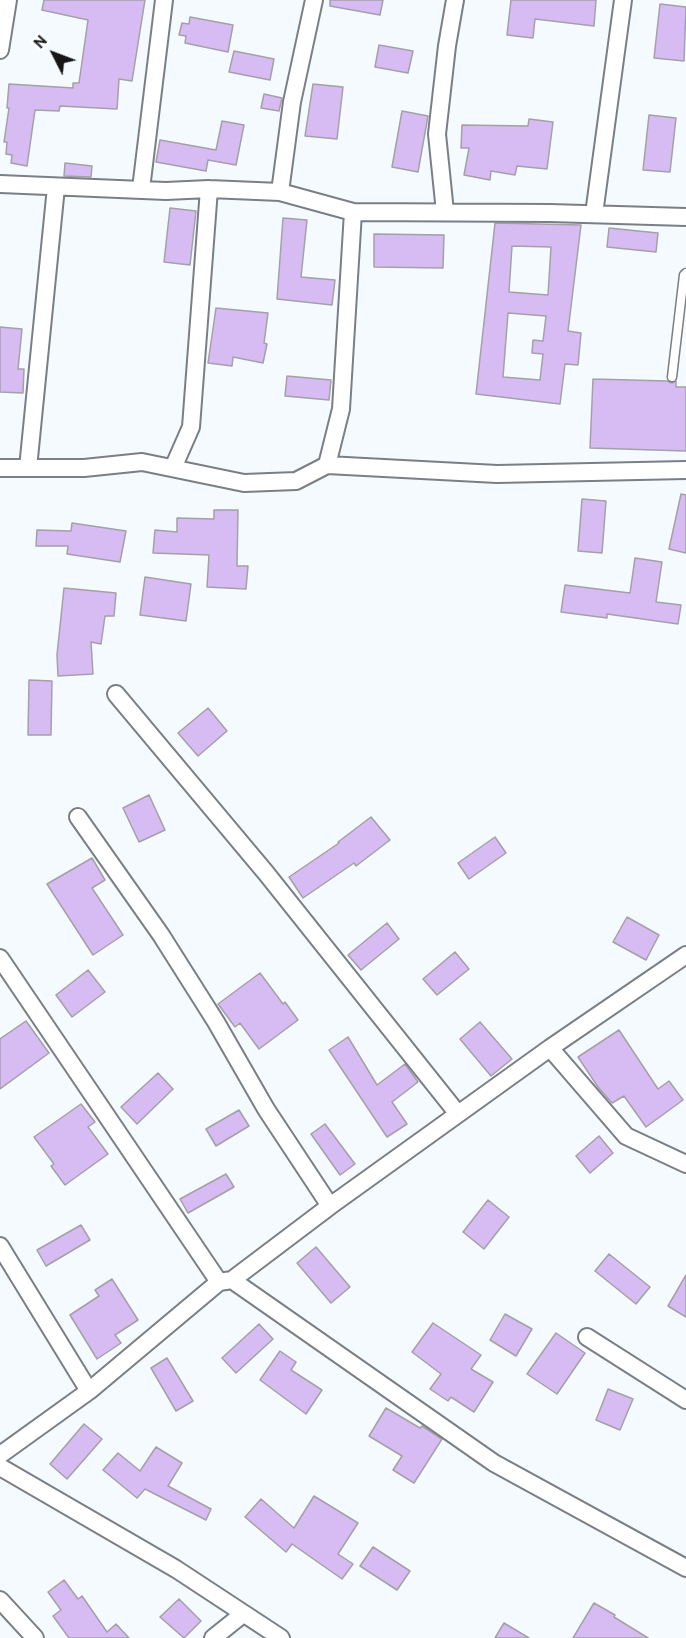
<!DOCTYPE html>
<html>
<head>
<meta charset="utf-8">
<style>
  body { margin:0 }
  #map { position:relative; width:686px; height:1638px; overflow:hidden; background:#f5faff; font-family:Cabin,sans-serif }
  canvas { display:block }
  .north { position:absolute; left:24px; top:24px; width:60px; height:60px; -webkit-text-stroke:4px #fff; paint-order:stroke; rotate:312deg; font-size:16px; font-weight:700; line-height:24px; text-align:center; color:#151719 }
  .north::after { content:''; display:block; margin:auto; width:21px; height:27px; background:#151719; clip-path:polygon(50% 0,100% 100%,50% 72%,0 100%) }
</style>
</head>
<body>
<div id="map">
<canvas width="686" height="1638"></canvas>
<div class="north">N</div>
</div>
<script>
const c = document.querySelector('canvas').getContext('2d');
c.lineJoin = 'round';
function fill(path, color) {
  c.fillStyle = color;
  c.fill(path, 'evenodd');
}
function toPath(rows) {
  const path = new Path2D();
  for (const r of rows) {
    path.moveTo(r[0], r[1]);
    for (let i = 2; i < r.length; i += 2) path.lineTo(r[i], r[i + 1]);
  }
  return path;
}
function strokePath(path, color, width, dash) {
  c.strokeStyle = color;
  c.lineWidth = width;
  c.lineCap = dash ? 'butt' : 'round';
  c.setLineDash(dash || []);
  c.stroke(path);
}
const building = toPath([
  [44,0,145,0,132,81,119,79,117,109,60,106,59,111,35,110,27,166,11,163,12,155,6,154,7,142,4,142,9,108,7,108,9,84,73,88,73,83,79,83,88,20,42,10,44,0],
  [330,0,383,0,380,15,330,6,330,0],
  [511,0,596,0,594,26,535,19,533,38,507,35,511,0],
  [660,4,686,7,684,61,654,58,660,4],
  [190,17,233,25,228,52,185,43,186,36,179,35,182,23,189,24,190,17],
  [379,45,413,51,408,73,375,67,379,45],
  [234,51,274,59,270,80,229,72,234,51],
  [313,84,343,87,337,139,305,136,313,84],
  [264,94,282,98,279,111,261,108,264,94],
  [402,111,428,116,418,172,392,167,402,111],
  [649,115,676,118,670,172,643,170,649,115],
  [529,119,553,122,547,169,517,166,515,175,491,171,490,180,464,175,469,148,461,148,462,125,528,126,529,119],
  [222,121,244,125,236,165,208,160,206,171,156,162,160,140,216,150,222,121],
  [65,163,92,166,91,177,64,176,65,163],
  [170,208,196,211,190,265,164,262,170,208],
  [283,218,307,220,301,277,335,280,332,305,277,299,283,218],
  [495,223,581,225,568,331,581,333,578,365,565,364,560,404,476,394,495,223],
  [512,246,551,247,548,295,509,292,512,246],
  [508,313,546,316,543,341,533,340,532,353,543,354,540,380,503,377,508,313],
  [609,228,658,233,656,252,607,247,609,228],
  [374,234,444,235,443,268,374,267,374,234],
  [216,308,268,313,264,343,267,344,263,363,233,357,232,366,208,363,216,308],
  [0,327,22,329,18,369,24,369,23,393,0,392,0,327],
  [287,376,331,380,329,400,285,396,287,376],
  [593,379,667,381,672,383,676,381,676,387,686,387,686,451,590,448,593,379],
  [681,494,686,495,686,553,669,549,681,494],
  [582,499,606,501,602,553,578,551,582,499],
  [214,510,238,510,237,566,248,566,246,589,207,587,209,555,153,553,155,530,177,532,177,518,214,519,214,510],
  [72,523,126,531,120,562,67,554,68,546,36,546,37,530,71,531,72,523],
  [635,558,662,562,656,602,681,605,678,624,607,614,607,618,561,612,565,585,630,593,635,558],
  [145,577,191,584,186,621,140,615,145,577],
  [64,588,116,593,114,616,105,616,101,644,91,642,93,674,58,676,57,655,64,588],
  [29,680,52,681,51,735,28,735,29,680],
  [208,708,227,731,198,756,178,733,208,708],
  [149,795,165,830,139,842,123,808,149,795],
  [371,817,390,840,356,866,354,863,303,898,289,877,339,843,338,842,371,817],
  [495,837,506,853,469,879,458,863,495,837],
  [92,858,105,880,92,888,123,935,93,955,47,884,92,858],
  [627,917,659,935,646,960,613,942,627,917],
  [387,923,399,939,361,970,348,955,387,923],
  [455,952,469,969,437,995,423,979,455,952],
  [88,970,105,992,72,1017,56,995,88,970],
  [260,973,283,1004,285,1002,298,1020,259,1049,240,1023,235,1027,218,1004,260,973],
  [26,1021,49,1053,0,1089,0,1039,26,1021],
  [480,1022,512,1059,491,1076,460,1039,480,1022],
  [619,1030,658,1089,669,1081,683,1100,646,1127,624,1096,612,1103,598,1087,578,1057,619,1030],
  [348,1037,377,1085,405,1064,418,1082,392,1102,407,1124,387,1137,329,1050,348,1037],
  [158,1073,173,1089,137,1124,121,1107,158,1073],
  [81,1104,95,1122,88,1127,108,1154,65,1185,51,1166,54,1164,34,1137,81,1104],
  [239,1110,249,1126,216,1146,206,1129,239,1110],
  [325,1124,355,1164,340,1175,311,1134,325,1124],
  [599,1136,613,1153,590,1173,576,1156,599,1136],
  [226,1174,234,1187,188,1213,180,1199,226,1174],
  [488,1200,509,1217,484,1249,463,1232,488,1200],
  [81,1225,90,1240,46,1266,37,1250,81,1225],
  [316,1247,350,1287,331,1303,297,1263,316,1247],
  [609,1254,650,1287,636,1304,595,1271,609,1254],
  [686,1275,686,1317,668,1306,686,1275],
  [112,1279,138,1320,115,1335,121,1343,97,1359,70,1315,99,1296,95,1290,112,1279],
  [505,1314,532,1329,516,1356,490,1340,505,1314],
  [433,1323,481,1355,471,1369,493,1382,474,1412,451,1397,448,1401,430,1389,441,1374,412,1352,433,1323],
  [259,1324,273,1339,236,1373,222,1358,259,1324],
  [556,1333,585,1353,557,1394,527,1374,556,1333],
  [280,1351,296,1362,291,1370,322,1390,306,1414,260,1380,280,1351],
  [167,1358,193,1401,176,1411,151,1368,167,1358],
  [608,1389,633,1399,620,1430,596,1420,608,1389],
  [386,1408,420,1428,422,1426,442,1439,414,1483,393,1470,402,1456,369,1436,386,1408],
  [84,1424,102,1439,67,1479,50,1464,84,1424],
  [156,1447,182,1463,168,1486,211,1509,206,1520,145,1489,137,1498,103,1470,118,1453,140,1471,156,1447],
  [314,1496,358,1523,338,1554,353,1564,342,1579,292,1544,286,1552,245,1517,261,1499,294,1528,314,1496],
  [373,1547,410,1571,397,1590,360,1566,373,1547],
  [64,1580,78,1599,82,1596,107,1632,116,1624,129,1638,69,1638,53,1616,61,1610,48,1592,64,1580],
  [179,1599,201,1621,184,1638,160,1617,179,1599],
  [594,1603,615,1615,614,1617,648,1638,573,1638,594,1603],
  [504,1623,529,1638,495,1638,504,1623]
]);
fill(building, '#d7bcf4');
strokePath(building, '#a4a0a7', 1.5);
const lane = toPath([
  [672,377,684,275,686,273]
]);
const street = toPath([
  [0,50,8,0],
  [0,184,166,191,209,189,280,192,353,212,550,213,686,217],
  [141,189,164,0],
  [280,192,292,102,314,0],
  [445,212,437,134,447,46,455,0],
  [594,214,623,0],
  [327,465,497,474,686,470],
  [0,468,84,468,142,462,244,483,296,481,327,465,341,409,353,212],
  [28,468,56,187],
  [173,468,191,427,209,189],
  [116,694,266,873,458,1114],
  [78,817,161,935,216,1022,266,1109,330,1206],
  [0,958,219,1282],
  [550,1048,626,1136,686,1164],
  [0,1246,89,1391],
  [232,1280,494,1463,686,1568],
  [587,1337,686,1400],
  [0,1455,89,1391,219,1282,232,1280,330,1206,550,1048,686,955],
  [0,1467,176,1569,281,1638],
  [0,1600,35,1638],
  [213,1638,243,1614]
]);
strokePath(lane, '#797f84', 11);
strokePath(street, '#797f84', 20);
strokePath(lane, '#fff', 8);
strokePath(street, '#fff', 16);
</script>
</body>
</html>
